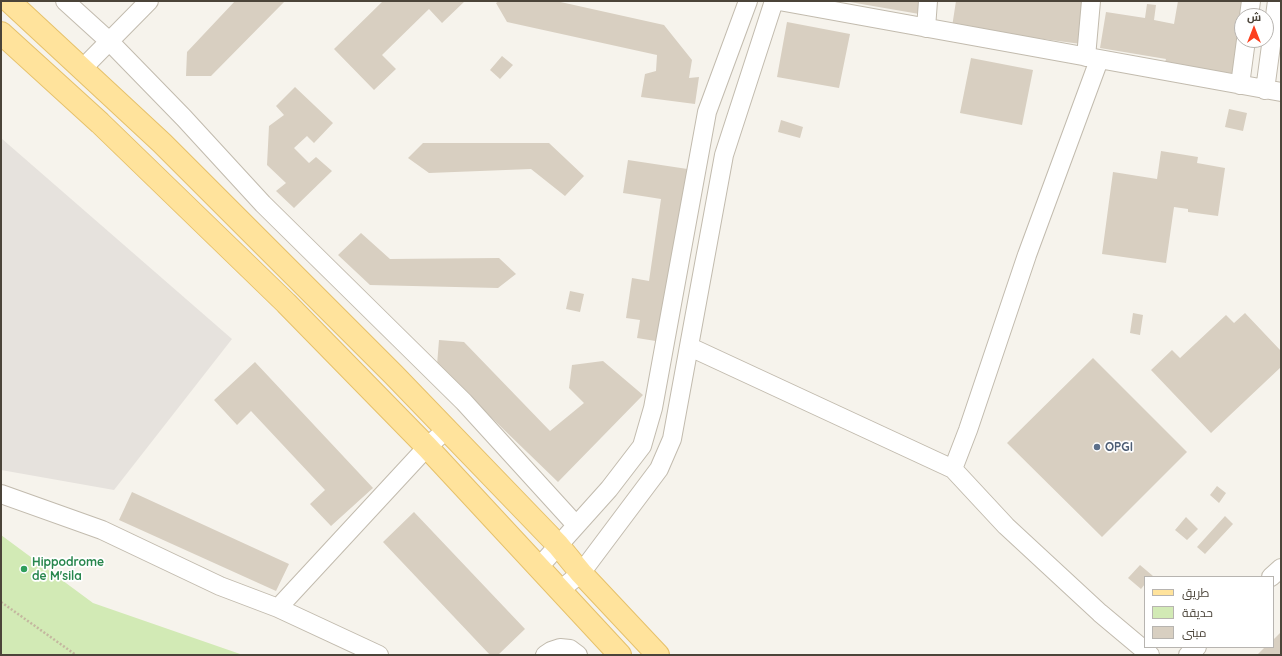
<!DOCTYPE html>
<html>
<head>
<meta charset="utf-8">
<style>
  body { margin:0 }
  #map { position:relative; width:1282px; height:656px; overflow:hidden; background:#f6f3ec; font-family:Quicksand,Cairo,sans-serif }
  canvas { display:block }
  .frame { position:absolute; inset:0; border:2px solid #4b4439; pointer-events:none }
  .legend { position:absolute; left:1144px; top:576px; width:130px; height:72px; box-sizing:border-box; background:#fff; border:1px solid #b7b4b0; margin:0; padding:5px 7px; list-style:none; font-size:12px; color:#4b4439 }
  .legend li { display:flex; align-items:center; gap:8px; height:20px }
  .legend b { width:20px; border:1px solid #b7b4b0 }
  .north { position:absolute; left:1234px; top:8px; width:40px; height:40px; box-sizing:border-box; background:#fff; border:1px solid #b7b4b0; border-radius:50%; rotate:0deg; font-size:11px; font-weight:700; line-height:16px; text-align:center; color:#4b4439 }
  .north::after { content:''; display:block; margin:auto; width:14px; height:18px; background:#fc3f1d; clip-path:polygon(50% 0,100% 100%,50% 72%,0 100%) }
</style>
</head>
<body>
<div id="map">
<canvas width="1282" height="656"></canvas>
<div class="frame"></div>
<ul class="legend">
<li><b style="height:5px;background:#ffe39c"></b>طريق</li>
<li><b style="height:11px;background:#d2eab5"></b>حديقة</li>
<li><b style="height:11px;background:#d8cfc1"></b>مبنى</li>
</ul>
<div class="north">ش</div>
</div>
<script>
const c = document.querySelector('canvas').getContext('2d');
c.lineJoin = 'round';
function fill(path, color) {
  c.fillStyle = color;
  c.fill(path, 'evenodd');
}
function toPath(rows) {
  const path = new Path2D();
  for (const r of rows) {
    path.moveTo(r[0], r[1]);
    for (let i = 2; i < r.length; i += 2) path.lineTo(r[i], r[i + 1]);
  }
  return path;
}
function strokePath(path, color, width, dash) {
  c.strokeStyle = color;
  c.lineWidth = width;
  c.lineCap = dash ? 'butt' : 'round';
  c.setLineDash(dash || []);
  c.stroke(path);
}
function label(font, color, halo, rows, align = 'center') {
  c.font = font + ' Quicksand,sans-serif';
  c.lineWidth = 3.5;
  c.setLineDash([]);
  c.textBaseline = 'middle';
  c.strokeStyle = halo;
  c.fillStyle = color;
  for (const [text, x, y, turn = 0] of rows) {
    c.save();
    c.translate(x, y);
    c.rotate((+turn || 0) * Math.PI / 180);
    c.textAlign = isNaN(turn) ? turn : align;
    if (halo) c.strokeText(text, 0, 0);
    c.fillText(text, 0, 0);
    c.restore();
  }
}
fill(toPath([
  [1,138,232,339,114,490,1,470]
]), '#e6e2dd');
fill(toPath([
  [1,535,93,603,243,655,1,655]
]), '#d2eab5');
fill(toPath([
  [235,1,285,1,211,76,186,76,187,52],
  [383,1,465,1,442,23,429,9,382,55,396,69,374,90,334,49],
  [499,1,556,1,664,25,692,60,689,78,699,77,695,104,641,97,645,74,656,71,657,55,507,22,496,3],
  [844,1,928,1,925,15],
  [956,1,1087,1,1081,44,952,27],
  [1178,1,1246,1,1234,74,1165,62,1166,59,1100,48,1106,12,1145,18,1147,4,1156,5,1154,20,1174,24],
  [787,22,850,34,839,88,777,77],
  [502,56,513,65,500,79,490,70],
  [971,58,1033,70,1022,125,960,113],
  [295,87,333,123,314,143,307,136,294,148,309,163,316,157,332,171,294,208,276,191,286,183,267,165,269,126,284,115,276,106],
  [1229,109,1247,113,1243,131,1225,127],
  [781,120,803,127,800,138,778,132],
  [423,143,549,143,584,176,565,196,531,169,429,173,408,158],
  [1161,151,1198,157,1197,163,1225,168,1218,216,1188,212,1188,209,1174,207,1166,263,1102,254,1113,172,1157,179],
  [628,160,694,170,668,343,637,338,640,320,626,318,632,278,649,281,661,199,623,193],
  [361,233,390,259,499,258,516,274,498,288,370,285,338,255],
  [570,291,584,294,580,312,566,309],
  [1133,313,1143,315,1140,335,1130,333],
  [1245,313,1281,351,1281,367,1211,433,1151,370,1172,350,1180,358,1226,315,1234,323],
  [439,340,464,342,550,431,584,403,569,388,572,365,603,361,643,395,558,482,437,365],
  [1093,358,1187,452,1102,537,1007,443],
  [255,362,373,488,331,526,310,504,325,490,251,411,237,425,214,400],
  [1217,486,1226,493,1219,503,1210,495],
  [132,492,289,564,276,591,119,520],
  [414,512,525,629,498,655,490,655,383,542],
  [1225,516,1233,524,1205,554,1197,547],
  [1186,517,1198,529,1187,540,1175,530],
  [1140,565,1153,576,1145,577,1145,584,1141,589,1128,578],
  [1281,632,1281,655,1257,655,1265,647,1273,647,1273,640]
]), '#d8cfc1');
const minor = toPath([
  [65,1,109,41,184,118,263,204,464,402,576,525],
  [779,1,1281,92],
  [1249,16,1251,1],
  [926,28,928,1],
  [1086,57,1091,1],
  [82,69,149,1],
  [1240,85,1246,40],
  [1265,90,1277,1],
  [690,347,953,469,968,430,1027,255,1099,60],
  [953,469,1006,526,1100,613,1150,655],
  [1,494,102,530,220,586,278,608,427,447,446,430],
  [539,567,609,489,642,446,653,408,707,112,748,1],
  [1271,577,1281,568],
  [559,591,581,573,659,469,672,439,724,155,774,1],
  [278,608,379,655],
  [545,655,551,651,560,648,570,649,578,655],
  [1188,655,1197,647]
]);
const primary = toPath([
  [9,1,162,143,394,375,558,545,581,573,658,655],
  [1,33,100,123,286,303,427,447,620,655]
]);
strokePath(minor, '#c2bbae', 20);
strokePath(primary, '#e6c16a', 24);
strokePath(toPath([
  [1,602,76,655]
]), '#c4b79f', 2.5, [2, 2]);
strokePath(minor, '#fff', 18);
strokePath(primary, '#ffe39c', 22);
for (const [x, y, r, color] of [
  [1097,447,4,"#5c6f8a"],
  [24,569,4,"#2e9e5b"]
]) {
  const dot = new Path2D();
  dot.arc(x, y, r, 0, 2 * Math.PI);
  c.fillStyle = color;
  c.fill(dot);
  strokePath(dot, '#fff', 1.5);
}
label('bold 12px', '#4e5e75', '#fff', [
  ["OPGI",1105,447]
], 'left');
label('bold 12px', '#27864d', '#fff', [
  ["Hippodrome",32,562],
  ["de M'sila",32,576]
], 'left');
</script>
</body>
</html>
